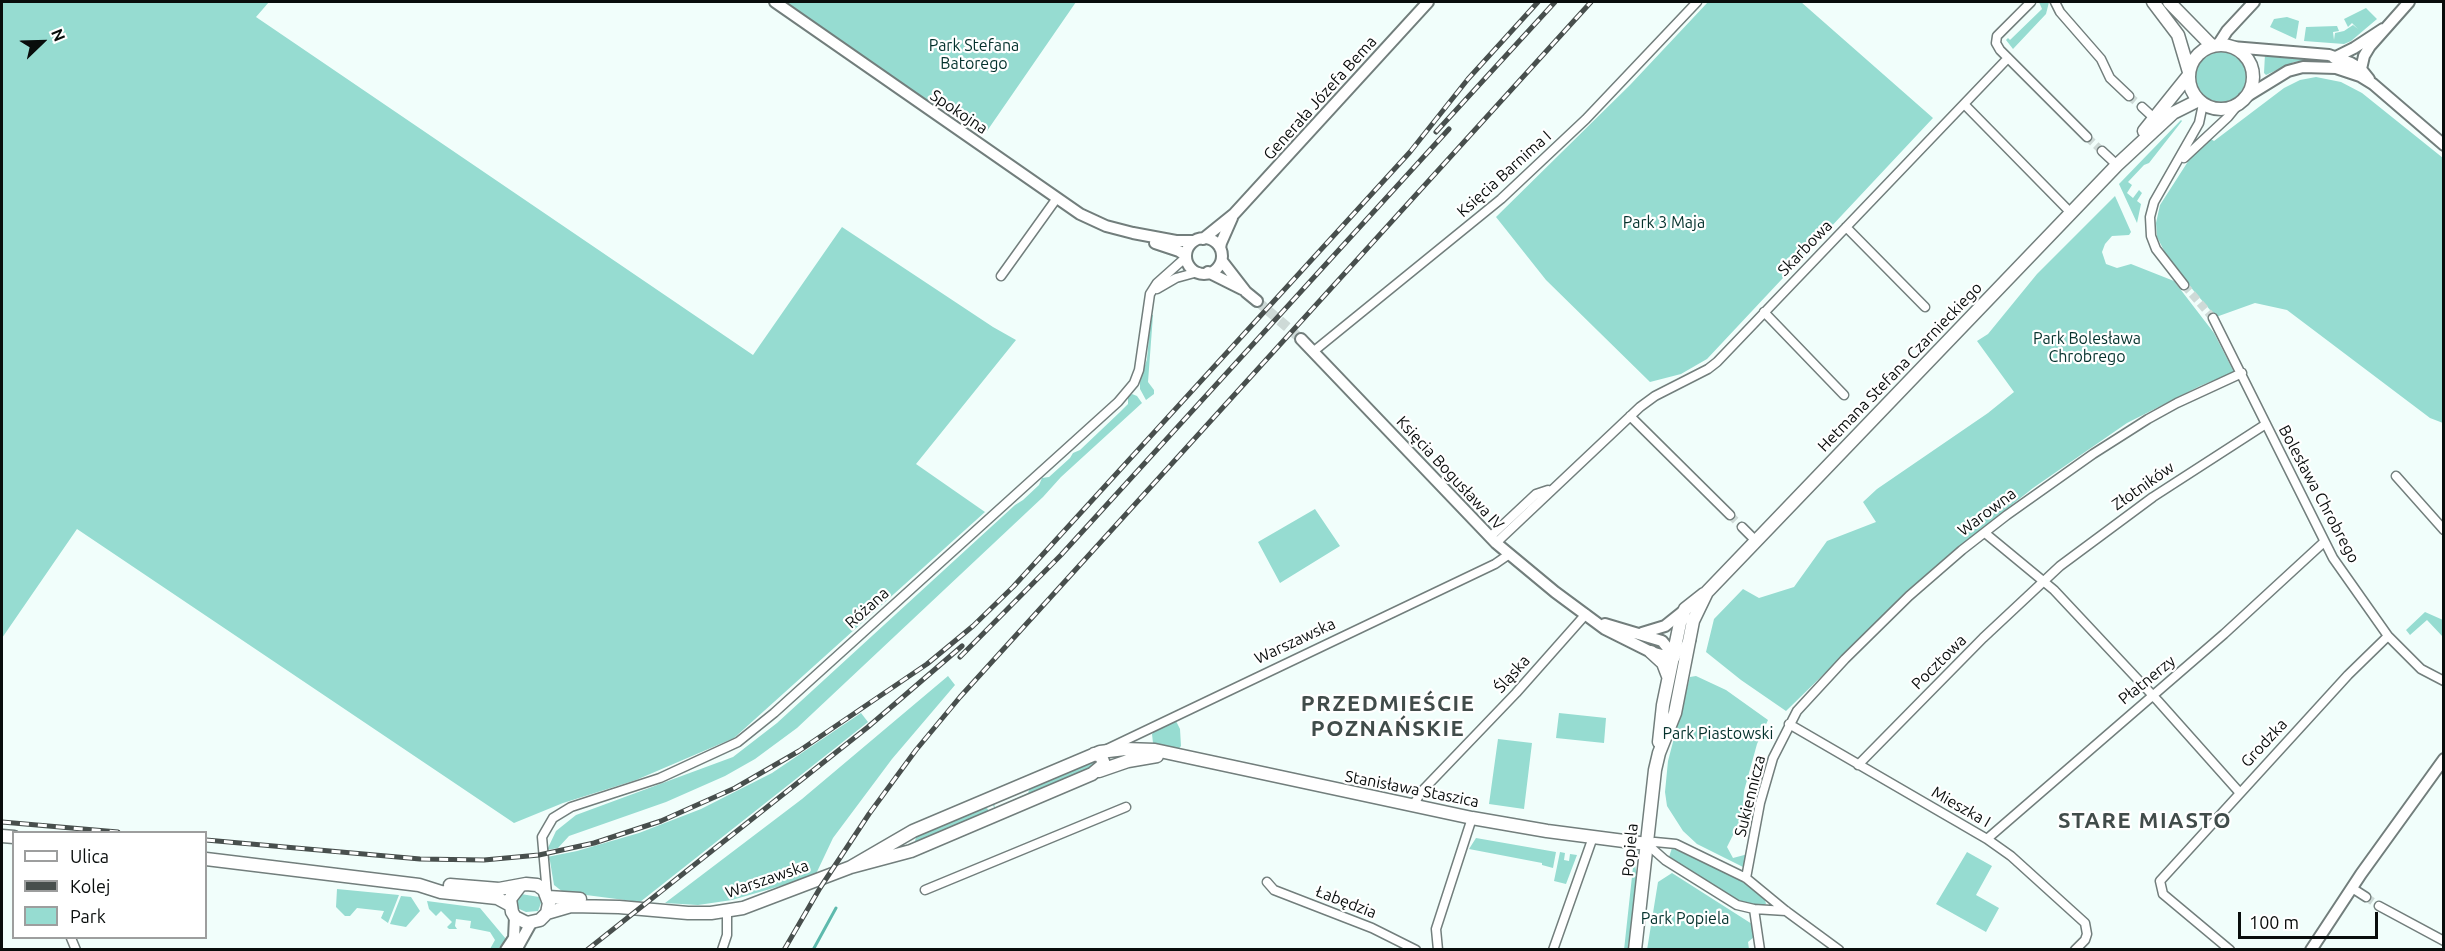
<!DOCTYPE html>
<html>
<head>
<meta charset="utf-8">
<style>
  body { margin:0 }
  #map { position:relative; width:2445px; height:951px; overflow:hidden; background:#f1fefb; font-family:Ubuntu,sans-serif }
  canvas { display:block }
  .frame { position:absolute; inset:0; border:3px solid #090d0c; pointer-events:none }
  .legend { position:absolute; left:12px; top:831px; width:195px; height:108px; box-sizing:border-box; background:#fff; border:2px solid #9d9e9e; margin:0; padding:8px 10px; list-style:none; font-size:18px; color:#090d0c }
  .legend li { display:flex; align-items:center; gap:12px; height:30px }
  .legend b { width:30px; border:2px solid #9d9e9e }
  .north { position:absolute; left:12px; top:12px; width:60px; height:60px; -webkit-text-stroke:4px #fff; paint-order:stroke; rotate:67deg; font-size:16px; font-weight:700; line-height:24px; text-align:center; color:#090d0c }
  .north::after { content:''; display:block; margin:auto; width:21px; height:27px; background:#090d0c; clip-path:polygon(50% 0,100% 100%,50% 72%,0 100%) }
  .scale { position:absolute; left:2238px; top:912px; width:140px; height:27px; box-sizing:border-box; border:3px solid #090d0c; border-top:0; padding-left:8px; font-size:18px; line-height:21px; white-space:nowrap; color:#090d0c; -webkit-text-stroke:4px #fff; paint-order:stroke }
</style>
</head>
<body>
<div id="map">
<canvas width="2445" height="951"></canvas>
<div class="frame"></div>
<ul class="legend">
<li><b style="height:8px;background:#fff"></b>Ulica</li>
<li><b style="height:8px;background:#484f4d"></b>Kolej</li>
<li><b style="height:16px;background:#96dcd1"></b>Park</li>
</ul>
<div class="north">N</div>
<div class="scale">100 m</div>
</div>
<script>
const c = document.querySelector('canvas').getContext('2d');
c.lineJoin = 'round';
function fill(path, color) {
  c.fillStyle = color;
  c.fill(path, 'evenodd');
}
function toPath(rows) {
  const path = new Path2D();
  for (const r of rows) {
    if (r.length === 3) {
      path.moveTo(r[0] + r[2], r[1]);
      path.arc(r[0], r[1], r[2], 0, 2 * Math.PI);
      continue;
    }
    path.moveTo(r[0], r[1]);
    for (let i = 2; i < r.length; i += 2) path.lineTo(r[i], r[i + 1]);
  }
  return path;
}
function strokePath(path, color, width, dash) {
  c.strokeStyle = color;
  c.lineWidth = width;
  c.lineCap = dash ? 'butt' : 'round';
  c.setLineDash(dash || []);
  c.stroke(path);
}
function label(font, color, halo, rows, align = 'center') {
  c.font = font + ' Ubuntu,sans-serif';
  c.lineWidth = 4.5;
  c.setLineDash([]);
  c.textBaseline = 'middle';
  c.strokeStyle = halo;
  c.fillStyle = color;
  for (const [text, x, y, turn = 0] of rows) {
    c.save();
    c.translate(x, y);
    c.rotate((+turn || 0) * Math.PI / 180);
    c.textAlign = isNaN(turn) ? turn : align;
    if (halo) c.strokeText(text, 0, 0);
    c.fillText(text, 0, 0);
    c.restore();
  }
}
fill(toPath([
  [2,2,269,2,256,17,753,355,842,227,993,327,1016,340,916,464,985,512,734,738,636,780,563,803,514,823,77,529,2,638],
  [782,2,1076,2,987,131,950,103,944,109,922,99],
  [1708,2,1801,2,1933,118,1707,359,1681,374,1650,382,1546,280,1496,217,1630,85],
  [2039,2,2049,2,2046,14,2013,49,2006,40,2008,38,2010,40,2042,9],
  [2366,8,2377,19,2351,41,2344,44,2304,41,2306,27,2337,26,2339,31,2333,32,2334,40,2335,33,2344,31,2353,25,2358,29,2352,23,2348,27,2344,19],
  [2287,17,2299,21,2296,39,2270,27,2274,19],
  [2221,77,25],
  [2265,54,2319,59,2294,62,2266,75,2264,73],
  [2316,77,2341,82,2362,93,2443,158,2443,423,2430,418,2287,310,2255,303,2216,317,2171,264,2157,237,2156,223,2160,205,2196,149,2209,138,2214,141,2284,88,2300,80],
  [2181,120,2182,121,2149,163,2144,165,2128,182,2132,185,2127,193,2133,198,2139,190,2142,193,2137,201,2141,204,2137,223,2119,184],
  [2115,196,2131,232,2129,235,2112,236,2105,244,2102,252,2106,264,2117,268,2131,264,2174,281,2214,333,2234,372,2200,386,2127,423,2033,488,1969,539,1906,594,1786,711,1741,680,1706,652,1714,619,1743,589,1759,598,1794,587,1827,541,1876,522,1863,502,1877,489,1988,413,2014,392,1977,341,1988,334,2037,274],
  [1151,315,1153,315,1148,382,1154,390,1154,394,1146,400,1140,389,1140,382,1147,359],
  [1132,394,1137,396,1142,403,1061,477,1043,497,797,728,755,759,725,776,666,802,569,836,558,848,547,850,556,831,576,815,733,757,777,723,1015,505,1023,500,1039,485,1042,478,1049,477,1070,458,1073,453,1080,450,1120,412,1128,404,1128,397],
  [1315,509,1340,546,1280,583,1258,542],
  [2425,612,2443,620,2443,637,2427,620,2410,635,2406,630],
  [948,676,955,685,892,759,833,838,815,876,732,900,698,905,665,903,802,799],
  [1696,676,1726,690,1768,720,1757,744,1744,791,1742,817,1727,847,1733,858,1748,854,1745,868,1697,844,1683,831,1667,806,1665,792,1668,761,1690,677],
  [861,713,868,722,640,902,563,892,554,885,550,861,547,857,577,851,639,833,701,809,772,773],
  [1559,713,1606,718,1604,743,1556,738],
  [1176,721,1180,729,1181,746,1178,750,1157,746,1153,743,1152,734,1155,731],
  [1498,739,1532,743,1524,809,1489,804],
  [1096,760,1098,762,1096,767,996,810,992,804,994,803,995,808,1028,793,1030,788],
  [986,807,990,812,916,843,915,841,916,837],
  [1476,838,1556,852,1553,868,1542,865,1542,863,1469,849],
  [1672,848,1745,882,1765,900,1766,904,1761,906,1746,904,1728,894,1669,857],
  [1560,852,1565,853,1564,860,1569,861,1570,854,1577,855,1566,884,1554,881],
  [1967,852,1992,866,1976,895,1999,908,1986,932,1936,904],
  [1634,858,1637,876,1634,903,1628,949,1624,950],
  [1672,873,1752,924,1754,937,1748,942,1749,949,1647,950,1658,882],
  [337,889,399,895,388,923,381,918,384,911,357,908,350,916,345,916,336,907],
  [521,894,539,897,541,903,538,911,526,912,517,908,517,900],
  [401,896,411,897,420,911,406,927,390,924],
  [427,901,480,908,506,939,498,949,490,949,495,940,490,932,470,928,471,921,456,919,455,926,457,929,449,929,447,927,452,922,441,911,436,916,429,909]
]), '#96dcd1');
strokePath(toPath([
  [813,950,836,908]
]), '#5ebaad', 3);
strokePath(toPath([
  [2129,96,2142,107],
  [2087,137,2102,151],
  [2184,285,2213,318],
  [1730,515,1742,527],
  [2366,897,2379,906]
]), '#cedad7', 8, [8, 4]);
strokePath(toPath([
  [1257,301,1301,339]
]), '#cedad7', 10, [10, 5]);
const minor = toPath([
  [2031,2,1997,36,1996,43,2000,50,2087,137],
  [2055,2,2060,12,2101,59,2110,78,2129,96],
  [1964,104,2071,213],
  [2142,107,2154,118],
  [2102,151,2117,165],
  [2184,158,2228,117,2241,101],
  [1846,227,1925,307],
  [1001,276,1057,198],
  [2184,285,2156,249,2151,236,2150,217,2154,202,2199,123,2203,104],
  [1157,289,1176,278,1198,272],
  [1764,312,1844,395],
  [2213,318,2333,558,2388,636,2421,669,2444,681],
  [1314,351,1501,199,1586,119,1697,2],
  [1630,416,1730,515],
  [2396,476,2444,530],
  [1742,527,1755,540],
  [1985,533,2054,590,2158,701,2240,793],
  [1490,537,1536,494,1548,490],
  [1496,543,1640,407,1655,396,1708,369,1717,362,2008,58],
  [1789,724,1987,839,2011,856,2085,923,2087,934,2085,940,2075,950],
  [1107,749,1495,564,1508,555],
  [1858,765,1983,638,2060,566,2153,497,2266,424],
  [1413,806,1421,792,1516,693,1586,614],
  [1987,839,2224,634,2324,542],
  [1746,878,1760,803,1773,758,1797,711,1845,659,1909,596,1962,550,2007,515,2093,454,2148,419,2177,403,2242,373],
  [1267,882,1274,890,1372,928,1416,950],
  [2352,888,2366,897],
  [925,890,1126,807],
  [547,894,542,837,553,818,571,807,660,778,738,742,774,713,1118,402,1134,383,1139,370,1150,294,1157,283,1185,258],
  [2379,906,2444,941],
  [1754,909,1760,950],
  [1786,911,1754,909,1737,905,1665,860,1647,844,1655,842,1676,844,1746,878,1786,911,1839,950],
  [71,938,76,950],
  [722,950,727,935,727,911],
  [1438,950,1436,929,1472,818],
  [1553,950,1593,837],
  [2230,950,2163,894,2160,881,2348,675,2388,636]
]);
const tertiary = toPath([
  [775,2,1080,214,1106,226,1133,233,1176,241,1194,241],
  [2218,45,2227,31,2254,2],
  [2232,47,2329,55,2351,63,2361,69,2369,79],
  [2334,58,2354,48,2383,29],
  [2361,69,2364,56,2370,46,2409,2],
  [2244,98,2288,71,2303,67,2336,68,2360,76,2373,84,2444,145],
  [1204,256,18],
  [1203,239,1234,214,1428,2],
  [1155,243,1179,251,1185,255],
  [1220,248,1221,243,1232,218],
  [1222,261,1246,292,1257,301],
  [1208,272,1242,289],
  [1301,339,1496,543,1555,592,1605,629,1651,652,1662,655,1673,654,1685,648,1690,639],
  [1605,624,1662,641,1675,657],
  [1642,633,1665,626,1685,610],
  [506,950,514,938,515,917],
  [516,950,531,923],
  [2311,950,2361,874,2444,759]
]);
const secondary = toPath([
  [2153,2,2178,35,2189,72],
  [2169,2,2212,46],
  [2221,77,32],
  [2144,131,2189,75],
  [1651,652,1663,663,1668,676],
  [1659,742,1663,705,1680,623,1685,609,1704,594],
  [1099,771,1128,761,1157,756],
  [2,836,14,837],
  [206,859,419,885,441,892,497,898,510,905],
  [851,867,913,831,1100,752,1125,749,1155,750,1472,818,1547,831,1647,844],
  [450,885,499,889,526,884,537,885,544,890,549,903,547,913,540,920,527,923,515,917,512,912,510,899,520,886],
  [548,897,580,899],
  [547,913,571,906,619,907,688,913,711,913,743,908,851,867,911,851,1092,774,1104,764,1101,756,1094,754],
  [1635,950,1655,770,1659,753,1675,713,1693,621,1707,592,2117,165,2173,113,2199,100]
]);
strokePath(minor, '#727e7c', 11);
strokePath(tertiary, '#727e7c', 14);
strokePath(secondary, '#727e7c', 15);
strokePath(minor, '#fff', 8);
strokePath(tertiary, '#fff', 10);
strokePath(secondary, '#fff', 12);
const rail = toPath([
  [1436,132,1555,2],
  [960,657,1061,555,1449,129],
  [2,822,118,832],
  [206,840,420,859,484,860,539,855,594,843,661,821,735,788,799,751,927,664,973,626,1013,587,1410,152,1468,79,1538,2],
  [587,950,868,727,962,646],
  [784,950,820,888,869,814,916,750,960,697,1591,2]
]);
strokePath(rail, '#484f4d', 5);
strokePath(rail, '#fff', 3, [9]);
label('16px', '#03312c', '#fff', [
  ["Park Stefana",974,46],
  ["Batorego",974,64],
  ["Park 3 Maja",1664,223],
  ["Park Bolesława",2087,339],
  ["Chrobrego",2087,357],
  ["Park Piastowski",1718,734],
  ["Park Popiela",1685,919]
]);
label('16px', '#090d0c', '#fff', [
  ["Generała Józefa Bema",1320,98,-48],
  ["Spokojna",959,112,34],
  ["Księcia Barnima I",1504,174,-42],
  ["Skarbowa",1805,248,-46],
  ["Hetmana Stefana Czarnieckiego",1900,367,-46],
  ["Księcia Bogusława IV",1450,473,47],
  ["Złotników",2143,486,-35],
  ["Bolesława Chrobrego",2319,494,62],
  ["Warowna",1987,512,-37],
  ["Różana",867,608,-42],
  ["Warszawska",1295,641,-25],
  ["Pocztowa",1939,662,-45],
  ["Śląska",1512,674,-48],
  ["Płatnerzy",2147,680,-39],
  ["Grodzka",2264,743,-47],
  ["Stanisława Staszica",1412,789,11],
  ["Sukiennicza",1750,796,-76],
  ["Mieszka I",1961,807,30],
  ["Popiela",1630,850,-85],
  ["Warszawska",767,879,-19],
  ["Łabędzia",1346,902,21]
]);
c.letterSpacing = '1.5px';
label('bold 22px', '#414c4a', '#fff', [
  ["PRZEDMIEŚCIE",1388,704],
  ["POZNAŃSKIE",1388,729],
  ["STARE MIASTO",2145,821]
]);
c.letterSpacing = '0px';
</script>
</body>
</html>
